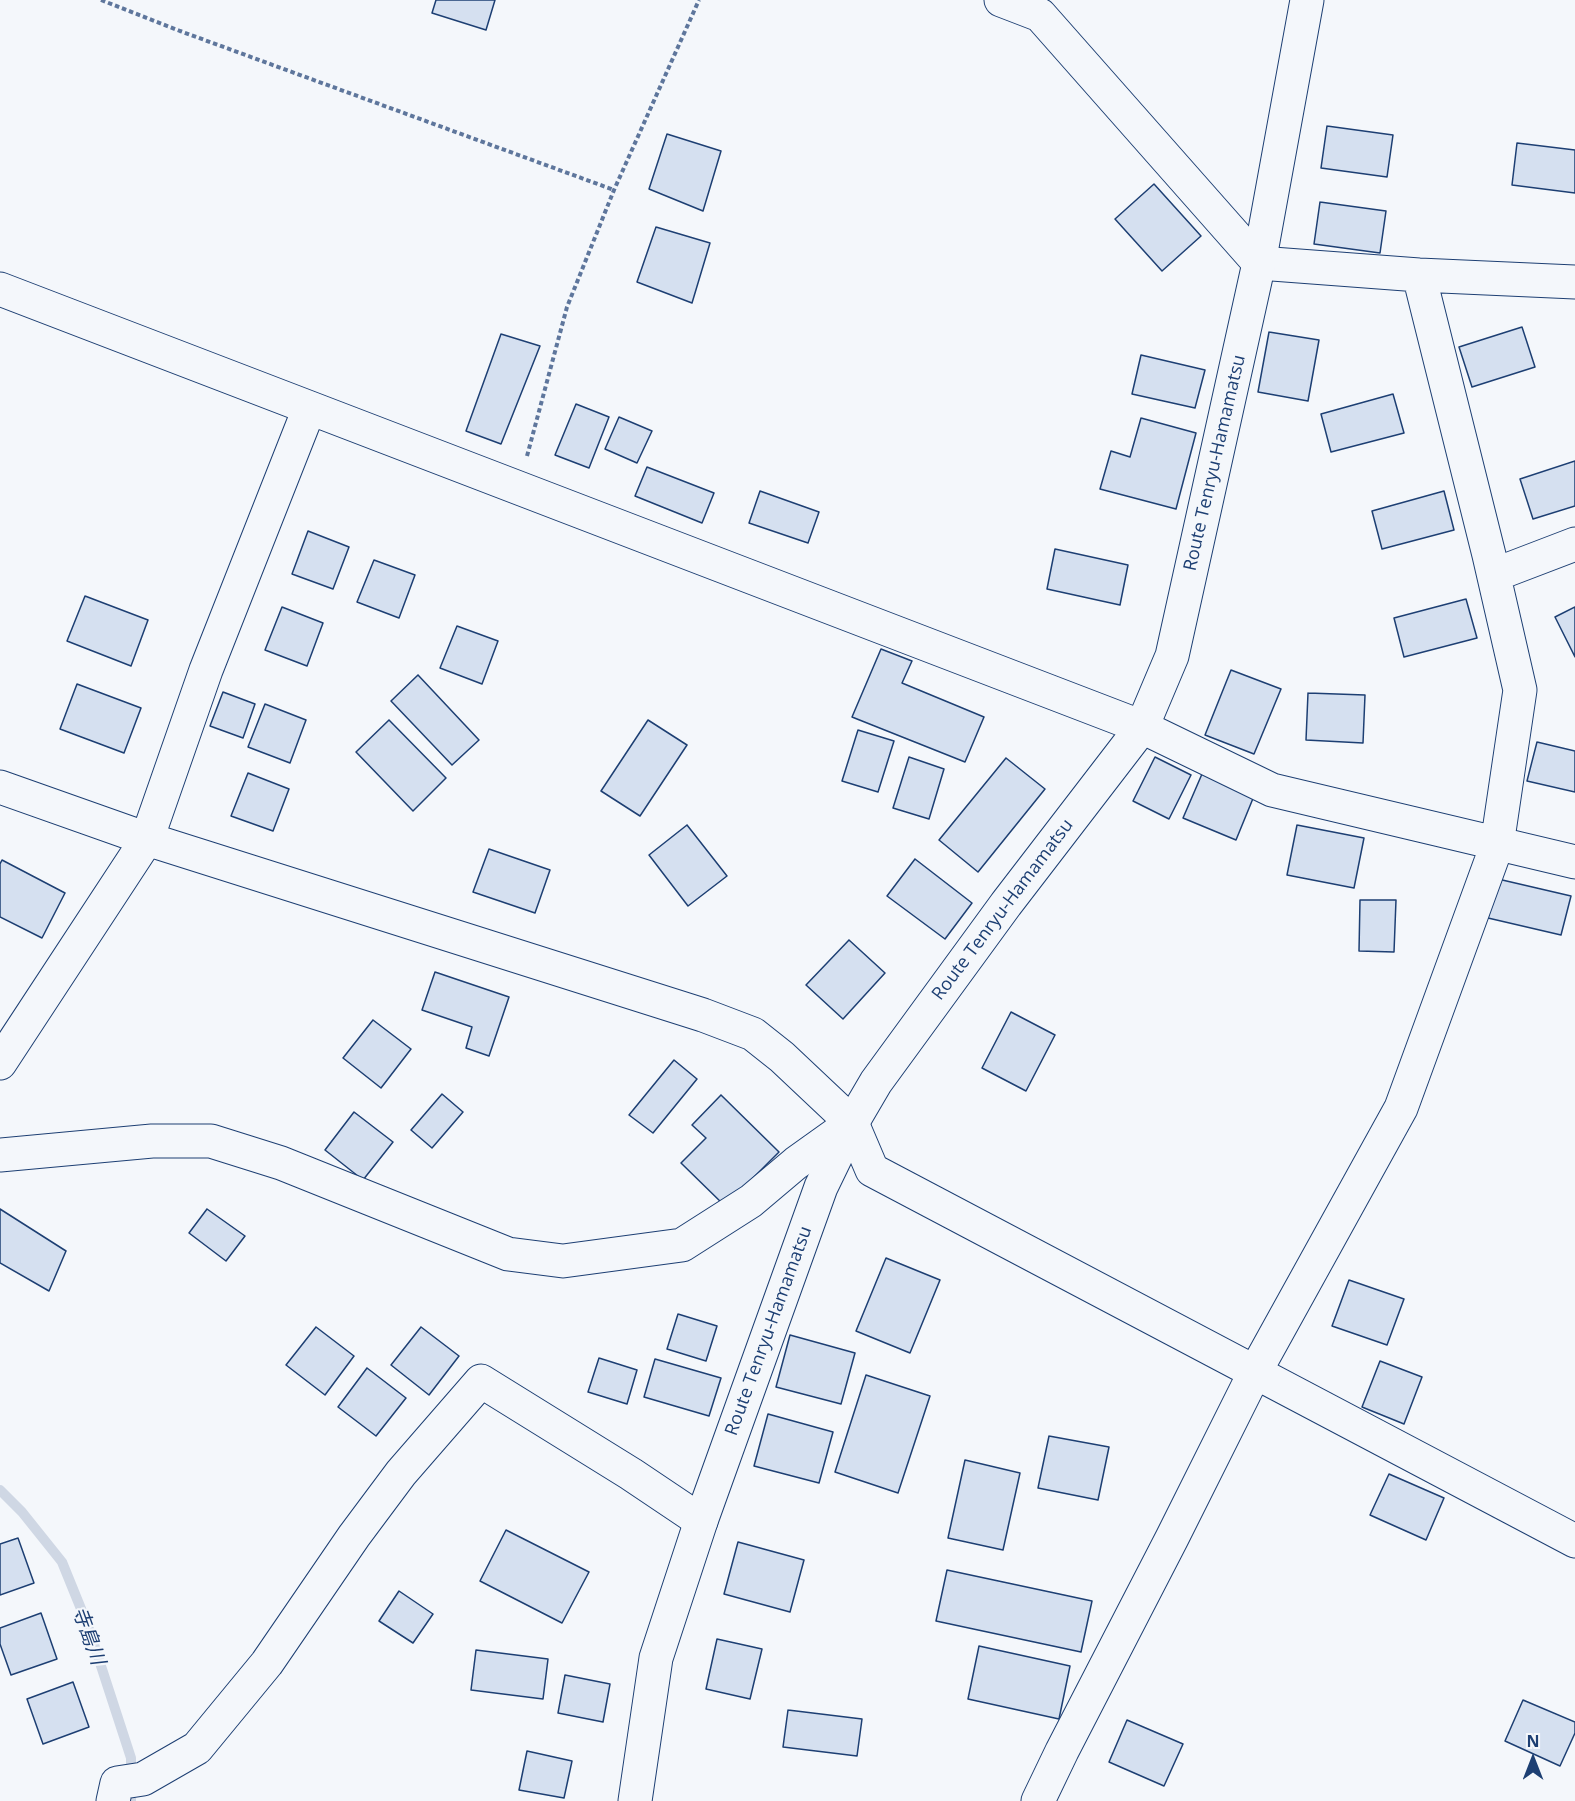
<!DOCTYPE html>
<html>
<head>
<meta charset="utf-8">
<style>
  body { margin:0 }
  #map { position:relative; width:1575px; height:1801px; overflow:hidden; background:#f4f7fb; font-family:"Open Sans",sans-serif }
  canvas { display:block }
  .north { position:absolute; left:1503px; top:1729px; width:60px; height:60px; -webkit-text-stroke:4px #f4f7fb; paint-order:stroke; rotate:0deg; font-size:16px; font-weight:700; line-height:24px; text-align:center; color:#1d3f73 }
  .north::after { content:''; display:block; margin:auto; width:21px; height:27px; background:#1d3f73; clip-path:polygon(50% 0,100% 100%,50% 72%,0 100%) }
</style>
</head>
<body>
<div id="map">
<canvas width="1575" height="1801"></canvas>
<div class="north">N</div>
</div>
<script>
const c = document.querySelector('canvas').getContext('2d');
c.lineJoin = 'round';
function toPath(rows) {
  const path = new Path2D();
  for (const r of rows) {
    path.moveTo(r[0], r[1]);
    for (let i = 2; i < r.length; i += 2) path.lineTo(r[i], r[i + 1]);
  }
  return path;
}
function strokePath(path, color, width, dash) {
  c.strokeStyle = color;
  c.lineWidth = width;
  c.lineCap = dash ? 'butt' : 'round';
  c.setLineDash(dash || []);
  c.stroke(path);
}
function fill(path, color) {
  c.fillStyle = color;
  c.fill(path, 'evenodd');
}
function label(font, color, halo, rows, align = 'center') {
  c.font = font + ' "Open Sans","Noto Sans JP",sans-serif';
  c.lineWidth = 4.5;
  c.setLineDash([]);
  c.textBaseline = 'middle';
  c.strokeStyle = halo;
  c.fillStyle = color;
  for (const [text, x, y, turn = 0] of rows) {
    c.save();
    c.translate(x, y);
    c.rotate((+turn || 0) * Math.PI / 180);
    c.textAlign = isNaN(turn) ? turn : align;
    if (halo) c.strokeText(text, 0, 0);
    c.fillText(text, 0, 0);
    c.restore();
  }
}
strokePath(toPath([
  [0,1490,22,1512,62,1562,88,1626,131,1758,131,1801]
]), '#cfd7e4', 10);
const building = toPath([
  [436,0,495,0,486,30,432,13,436,0],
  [1327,126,1393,135,1387,177,1321,168,1327,126],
  [667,134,721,151,703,211,649,189,667,134],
  [1517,143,1575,150,1575,193,1512,185,1517,143],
  [1154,184,1201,236,1162,271,1115,219,1154,184],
  [1320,202,1386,211,1380,253,1314,244,1320,202],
  [656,227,710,243,692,303,637,282,656,227],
  [1522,327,1535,367,1472,387,1459,347,1522,327],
  [1269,332,1319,340,1308,401,1258,392,1269,332],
  [501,334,540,346,501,444,466,431,501,334],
  [1141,355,1205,370,1195,408,1132,394,1141,355],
  [1393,394,1404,433,1331,452,1321,414,1393,394],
  [576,404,609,417,589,468,555,455,576,404],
  [619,417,652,431,637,463,605,449,619,417],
  [1141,418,1196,433,1176,509,1100,489,1111,451,1130,457,1141,418],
  [1575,461,1575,506,1533,519,1520,479,1575,461],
  [647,467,714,493,702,523,635,496,647,467],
  [760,491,819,512,808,543,749,523,760,491],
  [1444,491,1454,530,1382,549,1372,511,1444,491],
  [308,531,349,547,333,589,292,574,308,531],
  [1055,549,1128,565,1120,605,1047,589,1055,549],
  [374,560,415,575,399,618,357,602,374,560],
  [85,596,148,620,131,666,67,641,85,596],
  [1466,599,1477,638,1404,657,1394,618,1466,599],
  [282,607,323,623,307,666,265,650,282,607],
  [1575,607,1575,657,1555,617,1575,607],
  [457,626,498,641,482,684,440,668,457,626],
  [881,649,912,661,902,683,984,717,965,762,852,717,881,649],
  [1231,670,1281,689,1254,754,1205,735,1231,670],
  [418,675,479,740,452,765,391,701,418,675],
  [77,684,141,708,124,753,60,729,77,684],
  [223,692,255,704,243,738,210,726,223,692],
  [1308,693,1365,695,1363,743,1306,740,1308,693],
  [265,704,306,720,290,763,248,747,265,704],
  [389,720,446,778,413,811,356,752,389,720],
  [648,720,687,745,640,816,601,791,648,720],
  [858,730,894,741,878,792,842,781,858,730],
  [1537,742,1575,751,1575,792,1527,781,1537,742],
  [909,757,944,769,929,819,893,808,909,757],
  [1155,757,1191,775,1169,819,1133,801,1155,757],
  [1006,758,1045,789,978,872,939,840,1006,758],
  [248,773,289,789,273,831,231,816,248,773],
  [1202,774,1254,796,1236,840,1183,818,1202,774],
  [687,825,727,876,688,906,649,855,687,825],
  [1297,825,1364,838,1354,888,1287,875,1297,825],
  [489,849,550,870,535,913,473,892,489,849],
  [915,859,972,903,945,939,887,896,915,859],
  [2,860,65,893,42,938,0,917,0,864,2,860],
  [1498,879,1571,896,1561,935,1488,918,1498,879],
  [1360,900,1396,900,1394,952,1359,951,1360,900],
  [849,940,885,973,843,1019,806,985,849,940],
  [435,972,509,997,489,1056,466,1048,472,1027,422,1010,435,972],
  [1011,1012,1055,1035,1026,1091,982,1068,1011,1012],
  [373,1020,411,1049,381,1088,343,1058,373,1020],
  [674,1060,697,1079,653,1133,629,1115,674,1060],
  [442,1094,463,1112,432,1148,411,1130,442,1094],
  [721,1095,779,1152,725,1206,681,1163,706,1138,692,1125,721,1095],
  [354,1112,393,1142,363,1180,325,1150,354,1112],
  [0,1209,66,1251,49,1291,0,1263,0,1209],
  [207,1209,245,1236,226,1261,189,1233,207,1209],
  [886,1258,940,1280,910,1353,856,1331,886,1258],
  [1349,1280,1404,1299,1387,1345,1332,1326,1349,1280],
  [678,1314,717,1326,706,1361,667,1349,678,1314],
  [316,1327,354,1356,325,1395,286,1365,316,1327],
  [421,1327,459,1356,429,1395,391,1365,421,1327],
  [790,1335,855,1353,841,1404,776,1387,790,1335],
  [599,1358,637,1370,627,1404,588,1392,599,1358],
  [655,1359,721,1378,709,1416,644,1397,655,1359],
  [1380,1361,1422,1377,1404,1424,1362,1407,1380,1361],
  [367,1368,406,1398,376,1436,338,1407,367,1368],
  [866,1375,930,1396,898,1493,835,1472,866,1375],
  [768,1414,833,1432,819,1483,754,1466,768,1414],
  [1049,1436,1109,1447,1098,1500,1038,1488,1049,1436],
  [965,1460,1020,1473,1003,1550,948,1538,965,1460],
  [1389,1474,1444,1498,1426,1540,1370,1515,1389,1474],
  [506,1530,589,1572,562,1623,480,1581,506,1530],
  [18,1538,34,1583,0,1595,0,1544,18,1538],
  [738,1542,804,1560,790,1612,724,1594,738,1542],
  [947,1570,1092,1601,1081,1652,936,1621,947,1570],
  [399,1591,433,1614,413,1643,379,1621,399,1591],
  [41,1613,57,1659,11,1675,0,1644,0,1628,41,1613],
  [717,1639,762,1649,750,1699,706,1689,717,1639],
  [979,1646,1070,1666,1059,1719,968,1699,979,1646],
  [476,1650,548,1659,543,1699,471,1690,476,1650],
  [565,1675,610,1684,603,1722,558,1713,565,1675],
  [73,1682,89,1727,43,1744,27,1699,73,1682],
  [1523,1700,1575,1722,1575,1733,1560,1766,1505,1741,1523,1700],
  [788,1710,862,1719,857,1756,783,1747,788,1710],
  [1127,1720,1183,1744,1164,1786,1109,1762,1127,1720],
  [527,1751,572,1761,564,1798,519,1790,527,1751]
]);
fill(building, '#d5e0f0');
strokePath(building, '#1d3f73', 1.5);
const minor = toPath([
  [1001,0,1040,15,1259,263,1419,275,1575,282],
  [0,289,1142,727,1272,790,1575,862],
  [1494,575,1575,544],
  [0,787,147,839,703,1015,753,1034,782,1057,852,1123,872,1170,1575,1541],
  [0,1063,147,839,206,670,309,409],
  [0,1155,152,1141,211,1141,281,1163,508,1254,563,1261,682,1245,751,1201,796,1163,852,1123],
  [113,1801,117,1783,143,1779,197,1748,267,1663,354,1536,401,1473,481,1381,631,1474,701,1521],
  [1038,1801,1062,1751,1172,1538,1255,1372,1401,1108,1497,845,1520,690,1489,555,1419,275]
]);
const major = toPath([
  [635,1801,656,1658,701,1521,821,1187,852,1123,876,1082,1006,904,1142,727,1172,656,1259,263,1307,0]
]);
strokePath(minor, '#1d3f73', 35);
strokePath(major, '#1d3f73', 35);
strokePath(toPath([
  [101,0,180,31,614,190],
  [527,456,567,307,614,190,699,0]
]), '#5e769c', 4, [4.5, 3]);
strokePath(minor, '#f4f7fb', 33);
strokePath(major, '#f4f7fb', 33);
label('18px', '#1d3f73', '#f4f7fb', [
  ["Route Tenryu-Hamamatsu",1215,463,-77],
  ["Route Tenryu-Hamamatsu",1003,910,-53],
  ["Route Tenryu-Hamamatsu",769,1331,-70]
]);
label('italic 20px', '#1d3f73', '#f4f7fb', [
  ["寺島川",88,1636,70]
]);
</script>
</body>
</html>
